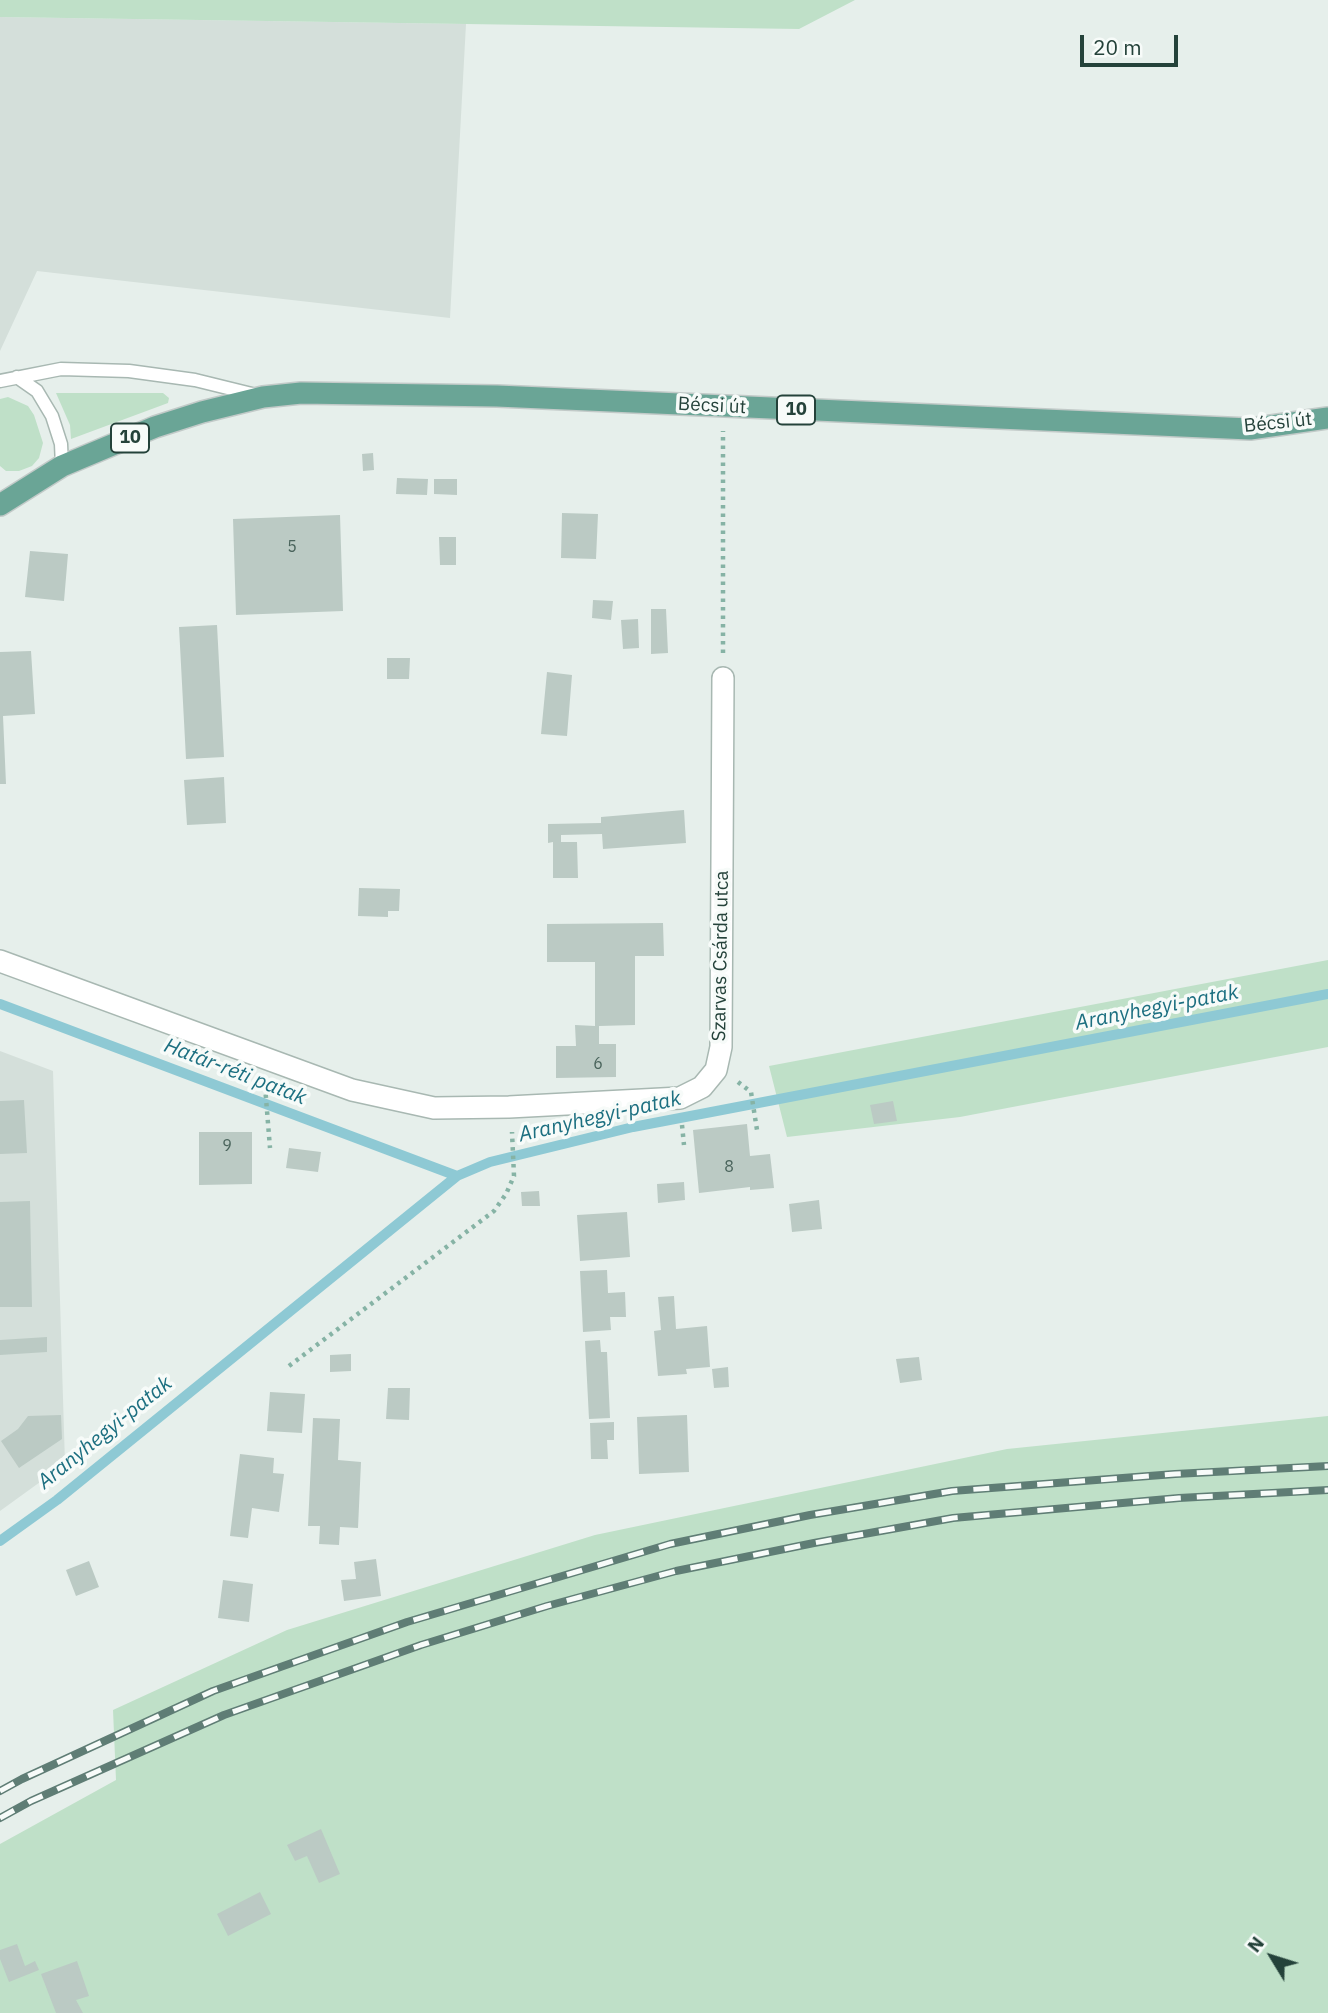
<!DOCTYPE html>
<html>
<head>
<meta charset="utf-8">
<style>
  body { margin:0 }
  #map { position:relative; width:1328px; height:2013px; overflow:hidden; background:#e6efeb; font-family:"IBM Plex Sans",sans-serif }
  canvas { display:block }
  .north { position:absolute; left:1237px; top:1922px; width:70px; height:70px; -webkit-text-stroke:5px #f7fbf9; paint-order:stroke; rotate:308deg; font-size:19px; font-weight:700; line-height:28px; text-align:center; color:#24423a }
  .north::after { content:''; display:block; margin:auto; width:24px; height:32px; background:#24423a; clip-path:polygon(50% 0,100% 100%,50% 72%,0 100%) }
  .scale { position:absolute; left:1080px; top:35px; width:98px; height:32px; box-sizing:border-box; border:4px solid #24423a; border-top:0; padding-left:9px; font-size:21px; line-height:24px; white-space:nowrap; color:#24423a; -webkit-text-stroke:5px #f7fbf9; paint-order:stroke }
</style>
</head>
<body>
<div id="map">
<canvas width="1328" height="2013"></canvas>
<div class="north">N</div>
<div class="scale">20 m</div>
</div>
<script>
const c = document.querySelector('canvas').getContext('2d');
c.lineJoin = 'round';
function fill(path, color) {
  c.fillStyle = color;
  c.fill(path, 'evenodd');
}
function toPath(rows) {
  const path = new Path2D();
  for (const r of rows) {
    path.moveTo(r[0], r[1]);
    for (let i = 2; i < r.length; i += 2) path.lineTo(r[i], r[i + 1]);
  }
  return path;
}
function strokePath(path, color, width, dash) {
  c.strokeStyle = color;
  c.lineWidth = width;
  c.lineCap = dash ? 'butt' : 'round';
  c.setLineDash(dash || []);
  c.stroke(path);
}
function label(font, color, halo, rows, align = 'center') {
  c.font = font + ' "IBM Plex Sans",sans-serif';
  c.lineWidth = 7;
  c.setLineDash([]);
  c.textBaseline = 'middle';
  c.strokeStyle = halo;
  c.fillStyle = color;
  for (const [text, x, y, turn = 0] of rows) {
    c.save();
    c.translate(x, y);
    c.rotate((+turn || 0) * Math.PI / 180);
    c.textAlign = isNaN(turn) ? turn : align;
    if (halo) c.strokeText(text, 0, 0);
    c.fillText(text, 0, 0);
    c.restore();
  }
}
fill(toPath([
  [0,17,466,24,450,318,37,271,0,351],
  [0,1051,53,1071,65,1464,0,1511]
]), '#d4dfda');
fill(toPath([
  [0,0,855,0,799,29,0,17],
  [56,393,163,393,169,398,168,403,71,439,70,425],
  [8,397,28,406,34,415,43,443,39,458,32,466,19,471,6,471,0,466,0,399],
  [1328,960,1328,1047,960,1117,787,1137,769,1066],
  [1328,1416,1328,2013,0,2013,0,1844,116,1780,113,1710,287,1630,595,1535,1007,1449]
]), '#bfe0c8');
strokePath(toPath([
  [0,1004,457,1176],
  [0,1541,57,1500,457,1176,490,1162,633,1127,1328,994]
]), '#8ec9d4', 10);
fill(toPath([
  [373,453,374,470,363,471,362,454],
  [397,478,428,479,427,495,396,494],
  [434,479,457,479,457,495,434,494],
  [562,513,598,514,596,559,561,558],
  [340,515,343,611,236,615,233,519],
  [439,537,456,537,456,565,440,565],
  [30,551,68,554,64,601,25,597],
  [593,600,613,601,611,620,592,618],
  [651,609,666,609,668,653,651,654],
  [638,619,639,648,623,649,621,620],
  [217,625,224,757,186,759,179,627],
  [31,651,35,714,3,716,6,784,0,784,0,652],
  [387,658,410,658,409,679,387,679],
  [547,672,572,675,567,736,541,734],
  [224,777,226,823,187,825,184,780],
  [684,810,686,843,603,849,602,834,561,835,561,842,577,842,578,878,553,878,553,842,548,843,548,824,601,823,601,817],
  [359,888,400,889,399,911,388,911,388,917,358,916],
  [663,923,664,956,635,956,635,1025,599,1026,599,1044,616,1044,616,1077,556,1078,556,1046,576,1046,575,1025,595,1026,595,962,547,962,547,924],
  [24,1100,27,1153,0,1154,0,1101],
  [893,1101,897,1121,874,1124,870,1105],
  [747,1124,750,1156,770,1154,774,1188,750,1190,750,1187,699,1193,693,1130],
  [199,1132,252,1132,252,1184,199,1185],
  [289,1148,321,1152,318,1172,286,1168],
  [684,1182,685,1200,658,1203,657,1184],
  [539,1191,540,1206,522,1206,521,1192],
  [819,1200,822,1229,792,1232,789,1204],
  [30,1201,32,1307,0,1307,0,1202],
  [627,1212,630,1257,580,1261,577,1215],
  [607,1270,608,1293,625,1292,626,1317,610,1317,611,1330,583,1332,580,1271],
  [674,1296,676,1329,707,1326,710,1367,686,1369,687,1374,658,1376,654,1331,661,1330,658,1297],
  [47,1337,47,1352,0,1355,0,1340],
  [600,1340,601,1352,607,1352,610,1418,589,1419,585,1341],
  [351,1354,351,1371,330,1372,330,1355],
  [919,1357,922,1380,900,1383,896,1359],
  [728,1367,729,1387,714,1388,712,1369],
  [388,1388,410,1388,409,1420,386,1419],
  [270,1392,305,1394,302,1433,267,1431],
  [61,1415,62,1439,19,1468,1,1441,18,1429,28,1416],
  [687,1415,689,1472,639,1474,637,1417],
  [313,1418,340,1419,338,1460,361,1462,358,1528,340,1527,339,1545,319,1544,320,1526,308,1526],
  [614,1422,614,1440,607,1440,608,1459,591,1459,590,1423],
  [240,1454,274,1458,273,1473,284,1474,279,1512,252,1508,248,1538,230,1536],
  [376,1559,381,1596,344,1601,341,1580,356,1579,354,1562],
  [89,1561,99,1587,76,1596,66,1570],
  [223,1580,253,1584,249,1622,218,1618],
  [321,1829,340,1874,319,1883,307,1856,295,1861,287,1845],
  [260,1892,271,1914,228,1936,217,1914],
  [17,1944,25,1966,35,1961,39,1970,9,1982,0,1959,0,1950],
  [77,1961,89,1996,76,2000,83,2013,56,2013,41,1974]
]), '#bbcac4');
const lane = toPath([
  [17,377,37,391,52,416,61,444,62,466],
  [0,381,61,369,129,371,195,380,256,395]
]);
const street = toPath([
  [0,961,352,1090,434,1108,509,1107,680,1098,702,1087,716,1070,721,1047,723,678]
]);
const primary = toPath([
  [0,505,62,466,155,427,202,412,263,397,301,393,497,396,1250,429,1328,418]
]);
strokePath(lane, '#a8b8b2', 15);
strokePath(street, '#a8b8b2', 24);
strokePath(primary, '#c2cac8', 24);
strokePath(toPath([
  [723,653,723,431],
  [738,1082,751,1092,757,1130],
  [265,1086,270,1148],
  [682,1125,684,1145],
  [289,1366,494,1211,506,1194,514,1176,512,1132]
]), '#86b3a5', 4.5, [3.5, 5]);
strokePath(lane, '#fff', 12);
strokePath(street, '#fff', 21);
strokePath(primary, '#6aa596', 21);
const rail = toPath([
  [0,1791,22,1779,213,1691,407,1622,670,1544,810,1515,952,1491,1175,1474,1328,1466],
  [0,1818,31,1801,224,1715,421,1645,547,1606,676,1571,814,1543,953,1518,1179,1498,1328,1490]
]);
strokePath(rail, '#5f7d75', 8);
strokePath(rail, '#f7fbf9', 5, [16]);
label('16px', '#4a645c', null, [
  ["5",292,547],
  ["6",598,1064],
  ["9",227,1146],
  ["8",729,1167]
]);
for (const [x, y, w] of [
  [796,410,38],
  [130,438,38]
]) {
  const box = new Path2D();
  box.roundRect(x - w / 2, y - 14.5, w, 29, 5);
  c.fillStyle = '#f7fbf9';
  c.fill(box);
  strokePath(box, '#24423a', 2);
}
label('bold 18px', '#24423a', null, [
  ["10",796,410],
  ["10",130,438]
]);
label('19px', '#24423a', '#f7fbf9', [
  ["Bécsi út",712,406,3],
  ["Bécsi út",1278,423,-6],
  ["Szarvas Csárda utca",721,956,-89]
]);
label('italic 21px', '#1c6f80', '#f7fbf9', [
  ["Aranyhegyi-patak",1157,1008,-11],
  ["Határ-réti patak",235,1072,21],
  ["Aranyhegyi-patak",600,1117,-13],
  ["Aranyhegyi-patak",105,1433,-39]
]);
</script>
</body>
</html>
